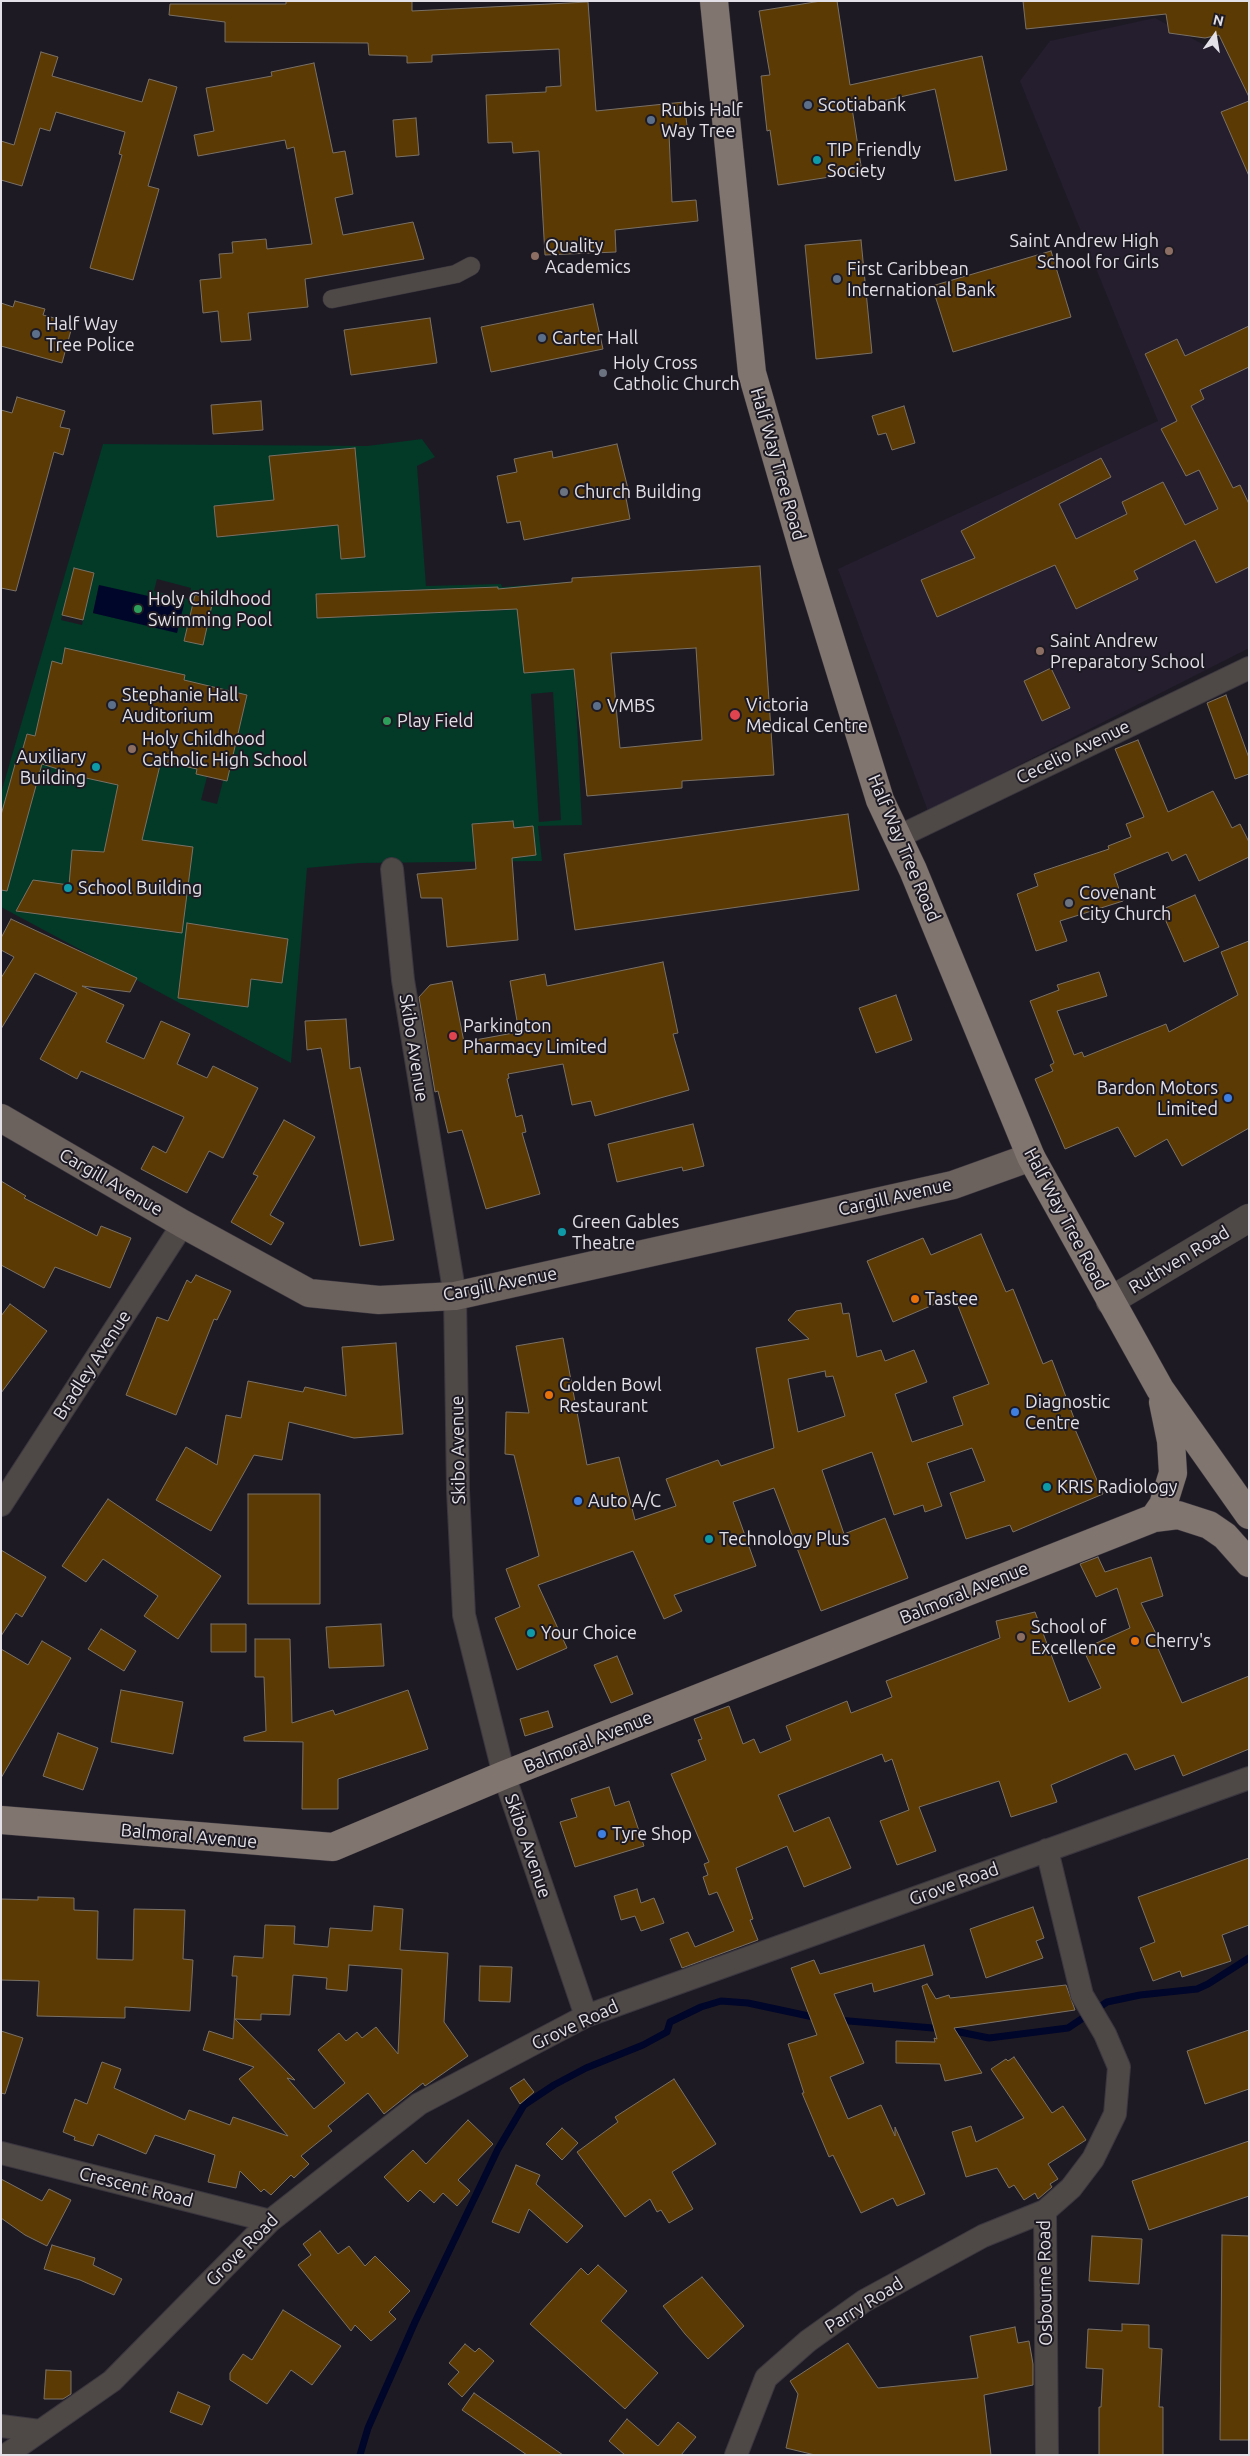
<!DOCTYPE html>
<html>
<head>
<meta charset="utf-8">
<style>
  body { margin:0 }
  #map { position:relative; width:1250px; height:2456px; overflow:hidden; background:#1e1a24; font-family:Ubuntu,sans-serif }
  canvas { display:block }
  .frame { position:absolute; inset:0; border:2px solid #e3e0e7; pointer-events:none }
  .north { position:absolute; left:1190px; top:10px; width:50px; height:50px; -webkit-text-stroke:4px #1e1a24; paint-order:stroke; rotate:13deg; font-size:14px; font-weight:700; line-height:20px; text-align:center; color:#e3e0e7 }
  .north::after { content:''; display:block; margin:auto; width:18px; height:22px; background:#e3e0e7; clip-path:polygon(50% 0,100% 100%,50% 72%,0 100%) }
</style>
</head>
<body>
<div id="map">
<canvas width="1250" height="2456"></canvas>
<div class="frame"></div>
<div class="north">N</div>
</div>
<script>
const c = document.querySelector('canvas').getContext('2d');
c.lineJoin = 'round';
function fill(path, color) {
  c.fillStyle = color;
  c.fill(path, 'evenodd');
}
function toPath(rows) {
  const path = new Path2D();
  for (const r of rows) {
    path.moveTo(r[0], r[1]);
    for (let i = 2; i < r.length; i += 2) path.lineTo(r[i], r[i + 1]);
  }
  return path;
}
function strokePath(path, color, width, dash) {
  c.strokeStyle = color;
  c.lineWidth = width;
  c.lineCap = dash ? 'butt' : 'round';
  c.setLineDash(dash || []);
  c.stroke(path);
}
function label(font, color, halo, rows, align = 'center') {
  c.font = font + ' Ubuntu,sans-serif';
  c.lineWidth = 4;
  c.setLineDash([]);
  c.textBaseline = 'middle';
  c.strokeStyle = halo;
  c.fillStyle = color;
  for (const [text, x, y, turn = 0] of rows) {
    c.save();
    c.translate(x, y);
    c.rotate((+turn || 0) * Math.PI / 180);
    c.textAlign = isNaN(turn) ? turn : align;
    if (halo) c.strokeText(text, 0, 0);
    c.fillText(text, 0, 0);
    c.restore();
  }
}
fill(toPath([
  [1155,18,1204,45,1249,35,1249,648,928,811,838,569,1158,421,1020,81,1050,41]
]), '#251e2e');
fill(toPath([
  [422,439,435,457,417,466,426,586,501,584,502,587,570,582,582,825,538,826,542,861,360,863,307,868,291,1063,1,907,1,793,103,444,367,446],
  [354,448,365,557,341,559,338,525,217,537,214,506,337,494,272,478,270,456],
  [74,568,94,573,82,625,61,620],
  [157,579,191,588,189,599,154,591],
  [99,585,177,632,93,613],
  [498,587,498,595,507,595,508,610,317,617,316,594],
  [195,595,213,599,203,645,184,640],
  [216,688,247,695,227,781,223,781,217,804,201,800,207,777,196,774],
  [553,692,561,820,539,822,531,694],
  [27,734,63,745,56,768,20,757],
  [124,759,159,767,141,844,107,836],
  [513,821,514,828,533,826,536,855,517,857,473,824],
  [182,966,252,974,248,1006,178,998]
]), '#023927');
fill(toPath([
  [99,585,184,604,177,633,93,613]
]), '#000629');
strokePath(toPath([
  [837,2020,945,2029,989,2038,1068,2028,1107,2002,1140,1995,1197,1989,1208,1984,1249,1958],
  [360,2455,368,2428,415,2322,498,2149,524,2105,554,2085,586,2068,643,2045,667,2032,670,2022,701,2007,721,2001,748,2003,818,2018]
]), '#000629', 7);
const building = toPath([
  [286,1,412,1,412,11,588,2,596,111,684,102,688,133,669,134,672,202,696,200,698,221,615,230,616,252,545,255,539,151,513,153,512,142,488,143,486,95,546,92,546,87,561,86,559,49,432,55,432,62,407,63,407,56,369,55,368,43,225,42,225,22,169,15,170,4,286,4,286,1],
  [821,1,837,1,850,85,982,56,1007,170,955,181,935,89,852,108,862,172,778,185,770,130,767,131,761,76,770,75,759,11,821,1],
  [1023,1,1249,1,1249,97,1219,35,1205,38,1169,33,1166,14,1026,29,1023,1],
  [41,52,58,57,52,76,142,102,149,79,177,87,148,186,159,189,133,280,90,268,122,155,119,154,125,132,56,112,50,131,40,128,22,186,1,180,1,141,14,145,41,52],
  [314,63,333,153,345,151,353,194,335,198,343,235,413,222,424,259,305,279,308,307,248,313,251,340,221,342,218,311,203,313,200,280,221,278,219,254,233,253,232,242,266,239,267,249,312,244,294,147,287,149,285,140,198,156,194,135,214,131,206,88,272,76,271,72,314,63],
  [1249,101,1249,176,1221,112,1249,101],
  [416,118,419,155,396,157,393,120,416,118],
  [861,240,872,353,816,359,805,245,861,240],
  [1051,251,1071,317,953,352,932,286,1051,251],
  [15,301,45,309,43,315,73,323,62,363,1,346,1,303,13,307,15,301],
  [593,304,603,349,491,372,481,327,593,304],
  [430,318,437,363,351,375,344,330,430,318],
  [1249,326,1249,367,1200,390,1204,399,1191,406,1233,488,1240,485,1249,504,1249,567,1216,583,1195,540,1134,571,1138,579,1076,609,1055,565,937,617,921,580,975,558,961,531,1101,458,1111,477,1059,504,1076,539,1127,514,1122,502,1163,482,1185,525,1218,509,1199,470,1186,476,1161,429,1177,421,1145,354,1177,339,1185,356,1249,326],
  [17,397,65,411,60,427,70,429,63,455,54,452,16,591,1,588,1,410,12,413,17,397],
  [261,401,263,430,213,434,211,405,261,401],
  [904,406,915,443,892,450,886,433,878,435,872,416,904,406],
  [617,444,630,497,626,498,630,519,524,540,520,521,507,523,497,476,517,472,514,459,552,451,553,458,617,444],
  [355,448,365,557,341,559,338,525,217,537,214,506,274,500,269,456,355,448],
  [760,566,774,775,682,781,682,788,587,796,574,669,524,673,517,609,317,618,316,594,498,587,498,589,572,582,572,578,760,566],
  [696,648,702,740,620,748,611,653,696,648],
  [74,568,94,573,83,620,62,615,74,568],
  [195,595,213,600,203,645,184,641,195,595],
  [65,648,185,675,184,680,247,695,227,781,196,774,197,769,161,761,142,840,193,847,182,933,16,911,33,880,69,885,72,850,104,852,118,785,86,778,42,764,7,891,1,890,1,815,16,761,19,762,27,734,35,736,52,661,62,664,65,648],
  [1051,668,1070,708,1042,721,1024,681,1051,668],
  [1226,695,1249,758,1249,774,1235,779,1207,703,1226,695],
  [1138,740,1168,812,1213,791,1232,828,1240,824,1249,842,1249,857,1199,881,1186,854,1172,861,1168,852,1114,874,1123,901,1060,921,1067,941,1036,951,1017,894,1038,886,1034,874,1109,849,1108,846,1131,837,1126,824,1144,817,1115,749,1138,740],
  [848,814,859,890,575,930,564,854,848,814],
  [513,821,514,828,533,826,536,855,512,858,518,940,447,947,442,898,421,898,417,874,476,869,472,824,513,821],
  [1195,895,1219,947,1184,962,1161,910,1195,895],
  [11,919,137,978,130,992,82,986,124,1005,106,1042,144,1059,161,1021,190,1034,177,1064,207,1078,213,1066,258,1088,223,1158,209,1151,187,1193,141,1169,153,1146,166,1153,184,1117,81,1071,77,1079,40,1059,77,993,35,973,1,1029,1,978,14,957,1,950,1,938,11,919],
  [187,923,288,939,282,983,251,979,248,1007,178,998,187,923],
  [1249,941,1249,1128,1182,1166,1167,1139,1135,1157,1118,1127,1065,1149,1035,1079,1053,1071,1050,1065,1054,1063,1030,1001,1059,990,1057,985,1099,972,1107,996,1057,1011,1074,1055,1082,1052,1084,1057,1166,1024,1169,1032,1238,995,1221,952,1249,941],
  [663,962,678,1033,673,1034,689,1090,595,1116,591,1101,572,1105,563,1064,508,1074,509,1078,507,1079,516,1117,522,1115,526,1132,522,1133,540,1194,486,1209,462,1130,448,1133,438,1091,435,1092,419,997,430,985,452,981,464,1042,519,1032,510,981,545,974,547,986,663,962],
  [896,995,912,1040,876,1053,859,1008,896,995],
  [346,1019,350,1069,360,1067,394,1240,360,1246,321,1048,307,1050,305,1021,346,1019],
  [284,1120,315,1137,270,1215,284,1223,271,1245,231,1222,258,1176,253,1174,284,1120],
  [693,1124,704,1166,683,1171,682,1167,617,1182,608,1144,693,1124],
  [1,1181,26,1196,24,1198,97,1236,101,1226,131,1238,110,1288,55,1267,44,1288,1,1265,1,1181],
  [981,1234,1006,1292,1013,1289,1043,1364,1052,1360,1077,1426,1074,1427,1103,1494,1013,1532,1010,1525,966,1539,950,1493,985,1481,972,1448,927,1463,942,1506,925,1512,923,1505,894,1515,872,1452,822,1470,844,1534,885,1518,908,1578,821,1611,774,1488,733,1502,756,1566,674,1595,682,1611,664,1619,633,1551,538,1585,567,1648,517,1670,495,1618,520,1607,506,1569,539,1556,514,1455,505,1454,506,1412,529,1413,516,1346,563,1338,587,1465,619,1457,635,1520,676,1506,666,1479,718,1460,721,1466,774,1448,756,1348,809,1339,788,1320,796,1311,841,1303,843,1314,849,1313,857,1357,881,1350,885,1361,914,1350,927,1382,895,1394,912,1442,963,1425,953,1397,989,1384,954,1296,893,1322,867,1261,923,1238,931,1255,981,1234],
  [825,1371,826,1377,833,1376,845,1416,798,1432,788,1379,825,1371],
  [196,1275,231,1291,217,1320,214,1319,176,1415,126,1395,157,1317,168,1321,187,1280,191,1283,196,1275],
  [10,1304,47,1331,1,1393,1,1316,10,1304],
  [396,1343,403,1434,354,1438,289,1422,282,1460,254,1455,211,1531,156,1500,186,1447,217,1465,226,1415,241,1418,248,1381,303,1392,305,1387,346,1396,342,1347,396,1343],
  [248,1494,320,1494,320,1604,248,1604,248,1494],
  [108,1499,221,1576,178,1639,144,1616,158,1596,103,1559,86,1582,62,1566,108,1499],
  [1,1550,46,1577,22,1617,16,1613,1,1636,1,1550],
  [1098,1557,1105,1572,1151,1557,1163,1596,1141,1603,1160,1642,1156,1644,1182,1703,1249,1676,1249,1749,1183,1776,1174,1755,1135,1770,1127,1754,1124,1754,1051,1785,1057,1802,1011,1817,999,1781,919,1807,936,1851,897,1865,880,1821,909,1810,892,1759,885,1762,882,1754,778,1795,794,1832,829,1817,851,1868,804,1887,787,1846,736,1868,753,1919,750,1920,758,1940,682,1968,670,1939,688,1932,695,1947,734,1931,717,1892,709,1895,703,1877,708,1875,704,1864,709,1862,671,1774,706,1760,698,1740,702,1739,694,1719,729,1706,743,1744,754,1739,760,1753,791,1740,786,1726,847,1701,851,1713,892,1697,886,1681,1000,1638,996,1621,1035,1612,1069,1702,1101,1688,1083,1649,1130,1628,1117,1588,1096,1597,1080,1564,1098,1557],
  [211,1624,246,1624,246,1652,211,1652,211,1624],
  [381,1624,384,1666,329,1668,326,1627,381,1624],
  [101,1629,136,1651,124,1671,88,1649,101,1629],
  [255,1639,290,1639,292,1723,333,1710,335,1715,408,1690,428,1749,338,1779,338,1809,302,1809,303,1742,244,1741,244,1737,266,1731,264,1677,255,1677,255,1639],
  [42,1641,71,1658,1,1778,1,1649,28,1665,42,1641],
  [617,1656,633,1694,611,1703,594,1665,617,1656],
  [121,1690,183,1702,173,1754,111,1742,121,1690],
  [548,1711,553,1727,525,1736,520,1719,548,1711],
  [58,1733,98,1748,83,1790,43,1776,58,1733],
  [609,1787,615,1806,629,1801,644,1846,575,1867,560,1822,577,1817,571,1799,609,1787],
  [1249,1858,1249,1925,1222,1935,1231,1961,1182,1977,1180,1971,1153,1981,1140,1948,1155,1942,1138,1897,1249,1858],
  [637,1889,641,1903,654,1898,664,1923,641,1931,635,1916,621,1920,614,1896,637,1889],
  [38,1897,74,1898,74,1910,98,1911,97,1959,133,1960,134,1909,185,1910,183,1959,193,1960,190,2011,125,2007,125,2018,37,2016,39,1981,1,1980,1,1899,38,1900,38,1897],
  [374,1906,403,1909,400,1950,448,1953,444,2022,468,2056,425,2086,423,2083,384,2114,368,2093,328,2126,332,2131,301,2156,309,2164,294,2178,291,2175,271,2195,264,2189,261,2192,240,2171,236,2188,208,2182,215,2155,155,2135,146,2154,98,2134,93,2146,74,2140,75,2137,63,2132,75,2099,87,2104,102,2062,121,2069,114,2088,185,2120,189,2110,230,2125,233,2117,288,2136,239,2079,254,2067,203,2050,209,2031,233,2039,237,1976,232,1976,234,1956,263,1958,265,1925,295,1926,294,1944,328,1947,330,1928,372,1931,374,1906],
  [349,1965,402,1969,398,2054,376,2027,362,2038,357,2032,346,2041,339,2033,318,2050,345,2083,314,2109,287,2078,295,2080,235,2019,261,2020,261,2014,290,2015,293,1975,327,1978,326,1989,347,1991,349,1965],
  [1033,1907,1044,1938,1036,1941,1043,1958,986,1978,970,1929,1033,1907],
  [924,1945,933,1975,874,1992,872,1983,834,1994,864,2063,830,2077,848,2119,881,2105,895,2136,895,2127,925,2194,897,2206,893,2198,861,2213,833,2155,829,2157,802,2093,804,2093,788,2044,817,2035,791,1968,814,1960,820,1974,924,1945],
  [480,1966,512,1967,510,2002,479,2001,480,1966],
  [927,1984,936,1999,949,1995,950,1998,1066,1985,1075,2010,954,2028,982,2073,945,2081,940,2064,896,2063,896,2041,935,2042,934,2038,937,2039,922,1986,927,1984],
  [1249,2030,1249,2089,1205,2104,1187,2051,1249,2030],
  [1,2031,23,2038,5,2094,1,2093,1,2031],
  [1014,2057,1052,2113,1063,2106,1086,2140,1048,2164,1058,2179,1050,2184,1052,2187,1038,2199,1035,2193,1024,2200,1014,2185,1009,2188,997,2168,966,2177,952,2132,971,2126,976,2142,1024,2118,991,2069,1006,2059,1008,2061,1014,2057],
  [524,2079,534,2092,520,2104,510,2088,524,2079],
  [674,2079,716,2144,672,2172,693,2209,669,2223,661,2210,657,2212,650,2199,625,2217,577,2152,618,2122,615,2117,674,2079],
  [468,2120,493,2144,458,2180,470,2191,457,2206,443,2193,434,2203,420,2190,408,2202,384,2177,413,2150,426,2164,468,2120],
  [562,2128,578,2143,562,2160,546,2144,562,2128],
  [1249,2141,1249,2196,1149,2230,1132,2181,1249,2141],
  [516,2165,540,2175,536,2184,583,2226,567,2243,529,2209,519,2233,492,2222,516,2165],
  [1,2179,42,2201,49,2189,71,2200,47,2246,25,2235,1,2218,1,2179],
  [320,2231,338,2254,349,2246,365,2266,375,2256,410,2291,389,2312,396,2319,371,2341,355,2325,351,2331,298,2265,311,2255,303,2244,320,2231],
  [1222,2235,1249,2236,1249,2440,1220,2440,1222,2235],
  [1092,2236,1142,2239,1139,2284,1089,2281,1092,2236],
  [52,2245,95,2258,93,2265,122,2279,114,2295,80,2280,44,2269,52,2245],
  [598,2265,627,2291,601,2321,658,2373,625,2409,530,2324,581,2268,588,2275,598,2265],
  [702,2277,744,2326,708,2359,685,2334,663,2306,702,2277],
  [283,2310,341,2346,312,2385,291,2370,267,2404,230,2380,230,2373,243,2354,252,2360,283,2310],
  [1122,2324,1149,2325,1149,2348,1162,2349,1159,2407,1163,2407,1163,2455,1099,2455,1099,2407,1101,2407,1103,2369,1086,2368,1088,2329,1122,2331,1122,2324],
  [1015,2327,1018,2343,1029,2341,1033,2364,1033,2385,984,2395,991,2455,815,2455,786,2448,798,2394,790,2381,848,2343,878,2388,978,2378,970,2336,1015,2327],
  [465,2344,475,2352,479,2348,494,2361,462,2397,448,2384,459,2372,449,2363,465,2344],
  [46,2370,71,2371,71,2394,63,2399,44,2399,46,2370],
  [178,2392,210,2406,202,2425,170,2412,178,2392],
  [474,2393,563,2455,527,2455,462,2410,474,2393],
  [627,2419,658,2446,678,2422,696,2437,681,2455,625,2455,609,2441,627,2419]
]);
fill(building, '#5b3a04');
strokePath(building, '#7a7166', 1);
const pedestrian = toPath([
  [332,299,456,274,471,266]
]);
const minor = toPath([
  [898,837,1249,668],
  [392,869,403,980,455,1296,458,1490,464,1615,504,1775,586,2016],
  [1,1505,183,1224],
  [1,2153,270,2221],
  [1045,2211,1047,2455],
  [1,2426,40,2431],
  [6,2455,112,2381,270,2221,419,2104,586,2016,1249,1778],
  [736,2455,766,2378,808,2341,864,2301,983,2236,1045,2211,1071,2188,1093,2159,1115,2114,1119,2067,1105,2034,1082,1995,1047,1850]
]);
const tertiary = toPath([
  [1110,1301,1249,1218]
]);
const secondary = toPath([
  [1,1118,183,1224,309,1293,379,1300,455,1296,953,1185,1031,1157]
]);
const primary = toPath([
  [714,1,752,373,806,560,880,800,913,870,1031,1157,1160,1389,1249,1515],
  [1154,1518,1163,1505,1173,1473,1171,1441,1163,1402],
  [1,1820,333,1847,504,1775,1154,1518,1178,1515,1209,1525,1225,1536,1249,1563]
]);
strokePath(pedestrian, '#3a363f', 19);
strokePath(minor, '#3a363f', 24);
strokePath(tertiary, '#3a363f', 29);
strokePath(secondary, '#3a363f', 29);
strokePath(primary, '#3a363f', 29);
strokePath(pedestrian, '#4e4846', 18);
strokePath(minor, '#4e4846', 22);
strokePath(tertiary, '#4e4846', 28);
strokePath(secondary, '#6b615d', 28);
strokePath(primary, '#81756f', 28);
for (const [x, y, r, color] of [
  [808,105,5,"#5c6f8a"],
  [651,120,5,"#5c6f8a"],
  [817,160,5,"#0f9aa8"],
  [1169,251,5,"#8d6e63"],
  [535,256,5,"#8d6e63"],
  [837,279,5,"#5c6f8a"],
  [36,334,5,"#5c6f8a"],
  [542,338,5,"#5c6f8a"],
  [603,373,5,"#6b7280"],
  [564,492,5,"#6b7280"],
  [138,609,5,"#2e9e5b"],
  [1040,651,5,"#8d6e63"],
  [112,705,5,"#5c6f8a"],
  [597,706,5,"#5c6f8a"],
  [735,715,6,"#e0444e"],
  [387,721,5,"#2e9e5b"],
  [132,749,5,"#8d6e63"],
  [96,767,5,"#0f9aa8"],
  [68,888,5,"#0f9aa8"],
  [1069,903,5,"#6b7280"],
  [453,1036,5,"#e0444e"],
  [1228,1098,5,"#3f7fe0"],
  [562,1232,5,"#0f9aa8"],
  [915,1299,5,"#e8710a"],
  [549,1395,5,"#e8710a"],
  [1015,1412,5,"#3f7fe0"],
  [1047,1487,5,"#0f9aa8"],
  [578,1501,5,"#3f7fe0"],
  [709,1539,5,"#0f9aa8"],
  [531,1633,5,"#0f9aa8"],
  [1021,1637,5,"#8d6e63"],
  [1135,1641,5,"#e8710a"],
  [602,1834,5,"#3f7fe0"]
]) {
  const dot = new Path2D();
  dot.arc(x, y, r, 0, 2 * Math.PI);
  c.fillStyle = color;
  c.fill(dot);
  strokePath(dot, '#1e1a24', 2);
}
label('18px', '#e3e0e7', '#1e1a24', [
  ["Scotiabank",818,105],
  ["Rubis Half",661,110],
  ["Way Tree",661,131],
  ["TIP Friendly",827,150],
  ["Society",827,171],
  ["Saint Andrew High",1159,241,"right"],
  ["School for Girls",1159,262,"right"],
  ["Quality",545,246],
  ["Academics",545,267],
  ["First Caribbean",847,269],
  ["International Bank",847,290],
  ["Half Way",46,324],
  ["Tree Police",46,345],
  ["Carter Hall",552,338],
  ["Holy Cross",613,363],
  ["Catholic Church",613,384],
  ["Church Building",574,492],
  ["Holy Childhood",148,599],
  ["Swimming Pool",148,620],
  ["Saint Andrew",1050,641],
  ["Preparatory School",1050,662],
  ["Stephanie Hall",122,695],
  ["Auditorium",122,716],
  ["Victoria",746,705],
  ["Medical Centre",746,726],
  ["VMBS",607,706],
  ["Play Field",397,721],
  ["Holy Childhood",142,739],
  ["Catholic High School",142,760],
  ["Auxiliary",86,757,"right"],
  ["Building",86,778,"right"],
  ["School Building",78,888],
  ["Covenant",1079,893],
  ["City Church",1079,914],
  ["Parkington",463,1026],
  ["Pharmacy Limited",463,1047],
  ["Bardon Motors",1218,1088,"right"],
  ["Limited",1218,1109,"right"],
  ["Green Gables",572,1222],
  ["Theatre",572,1243],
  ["Tastee",925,1299],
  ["Golden Bowl",559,1385],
  ["Restaurant",559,1406],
  ["Diagnostic",1025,1402],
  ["Centre",1025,1423],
  ["KRIS Radiology",1057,1487],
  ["Auto A/C",588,1501],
  ["Technology Plus",719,1539],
  ["School of",1031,1627],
  ["Excellence",1031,1648],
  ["Your Choice",541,1633],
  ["Cherry's",1145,1641],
  ["Tyre Shop",612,1834]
], 'left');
label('18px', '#e3e0e7', '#1e1a24', [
  ["Half Way Tree Road",778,464,74],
  ["Cecelio Avenue",1073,752,-26],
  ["Half Way Tree Road",904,848,67],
  ["Skibo Avenue",414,1048,81],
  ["Cargill Avenue",111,1182,30],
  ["Cargill Avenue",895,1197,-13],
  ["Half Way Tree Road",1066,1219,62],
  ["Ruthven Road",1179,1260,-31],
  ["Cargill Avenue",500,1284,-11],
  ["Bradley Avenue",92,1365,-57],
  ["Skibo Avenue",458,1450,-91],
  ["Balmoral Avenue",964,1593,-22],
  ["Balmoral Avenue",588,1742,-22],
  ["Balmoral Avenue",189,1836,5],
  ["Skibo Avenue",528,1846,71],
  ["Grove Road",954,1884,-20],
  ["Grove Road",575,2025,-25],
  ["Crescent Road",136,2187,14],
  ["Grove Road",242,2250,-45],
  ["Osbourne Road",1045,2283,-91],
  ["Parry Road",864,2305,-32]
]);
</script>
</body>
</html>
